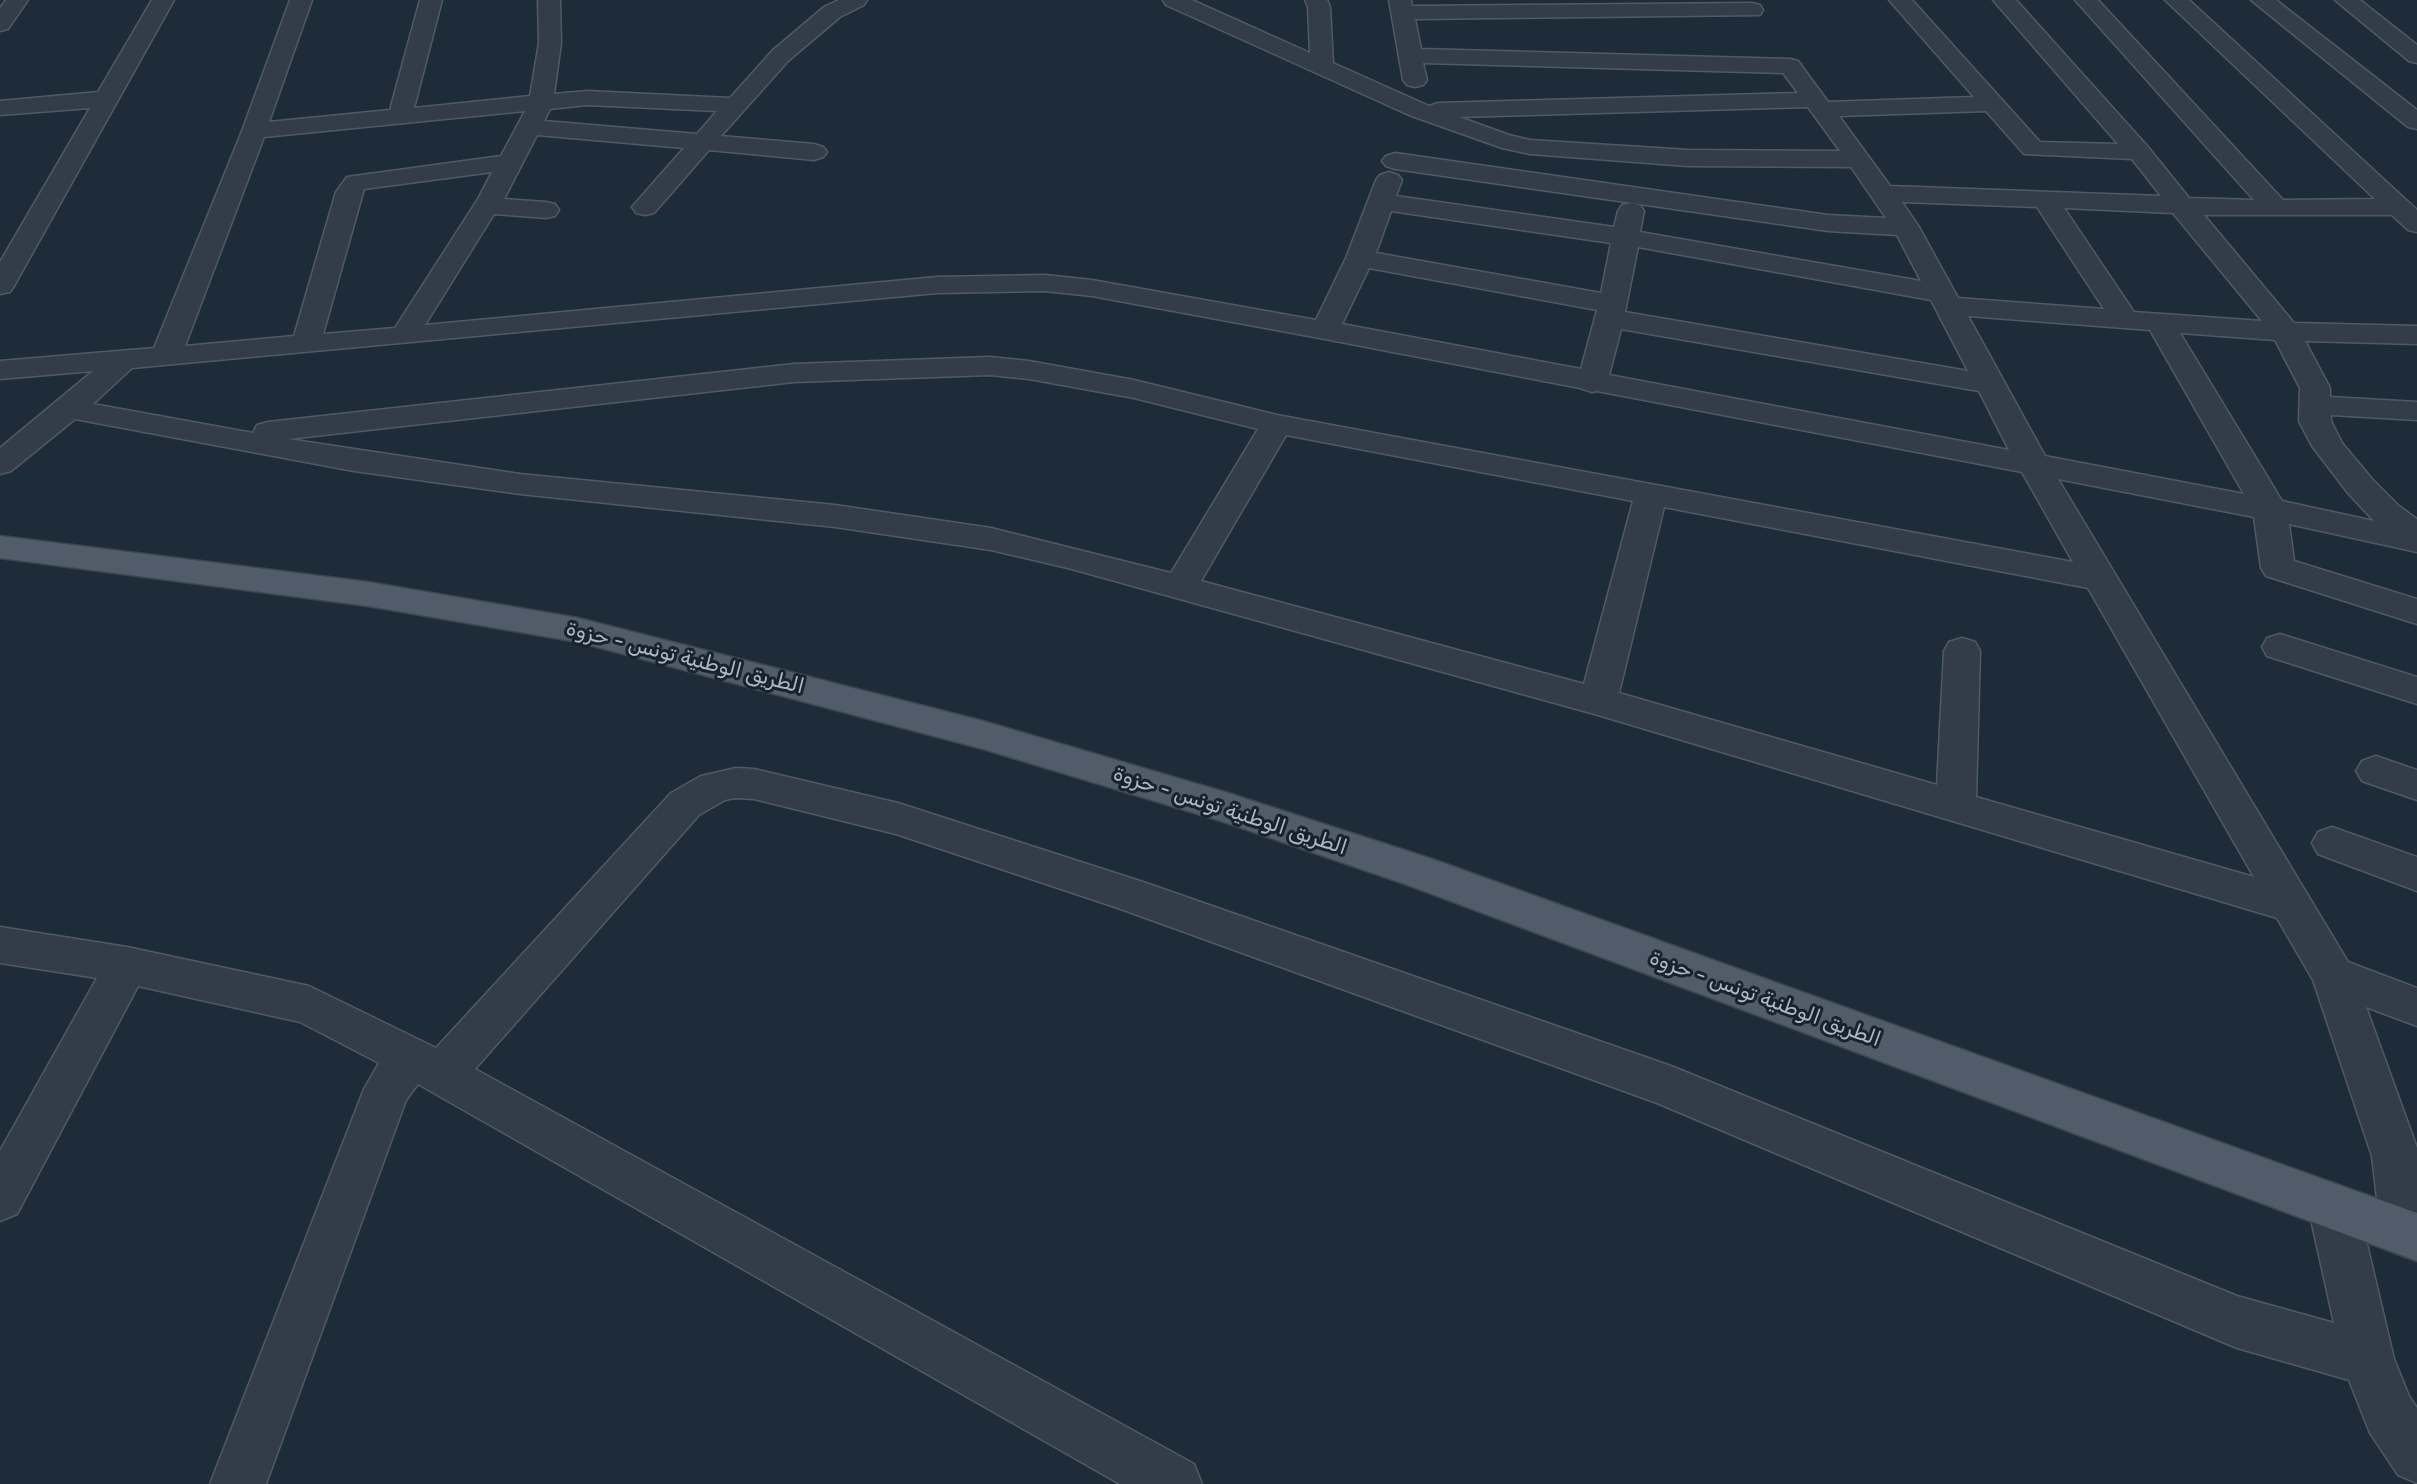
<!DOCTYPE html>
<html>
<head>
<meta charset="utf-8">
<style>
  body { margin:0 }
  canvas { display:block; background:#1e2b38 }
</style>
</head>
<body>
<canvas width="2417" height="1484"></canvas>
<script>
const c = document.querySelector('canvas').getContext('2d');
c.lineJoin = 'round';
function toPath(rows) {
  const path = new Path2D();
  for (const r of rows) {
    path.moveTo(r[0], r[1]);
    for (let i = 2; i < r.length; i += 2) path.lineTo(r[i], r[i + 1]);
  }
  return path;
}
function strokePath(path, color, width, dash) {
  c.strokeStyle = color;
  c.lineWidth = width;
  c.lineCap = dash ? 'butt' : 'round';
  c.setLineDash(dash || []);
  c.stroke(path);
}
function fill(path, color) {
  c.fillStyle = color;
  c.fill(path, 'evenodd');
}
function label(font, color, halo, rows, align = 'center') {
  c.font = font + ' Rubik,"Noto Naskh Arabic",sans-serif';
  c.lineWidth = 6;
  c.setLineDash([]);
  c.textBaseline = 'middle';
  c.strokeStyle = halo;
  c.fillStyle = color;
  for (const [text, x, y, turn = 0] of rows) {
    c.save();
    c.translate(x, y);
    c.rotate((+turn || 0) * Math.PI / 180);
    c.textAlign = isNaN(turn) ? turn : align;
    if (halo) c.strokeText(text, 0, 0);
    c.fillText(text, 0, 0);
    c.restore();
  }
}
const minor = toPath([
  [6,0,28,0,8,29,0,31,0,8,6,0],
  [152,0,174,0,14,286,10,292,0,294,0,262,90,108,0,115,0,101,98,92,152,0],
  [290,0,312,0,269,122,390,110,420,0,442,0,414,108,530,96,539,43,538,0,560,0,561,43,554,94,587,91,730,98,772,51,824,7,839,0,867,0,864,5,840,17,788,61,721,136,814,144,823,147,827,152,823,157,814,160,709,150,654,213,645,215,636,213,632,207,684,148,537,135,504,199,546,202,555,204,559,210,555,216,546,218,494,214,425,325,937,277,1045,275,1092,280,1316,320,1346,258,1376,180,1380,175,1389,172,1398,175,1402,180,1396,196,1614,227,1618,211,1622,205,1631,203,1640,205,1644,211,1640,232,1921,281,1897,235,1828,231,1395,169,1386,166,1382,161,1386,156,1395,153,1828,215,1886,218,1851,167,1688,166,1530,154,1502,148,1409,115,1166,5,1163,0,1192,0,1310,53,1308,7,1305,0,1327,0,1330,7,1333,63,1429,106,1438,103,1798,93,1783,73,1423,63,1427,80,1423,85,1415,87,1407,85,1403,80,1389,0,1411,0,1412,6,1752,3,1760,5,1763,10,1760,15,1415,19,1421,49,1790,59,1798,61,1828,102,1974,97,1889,0,1912,0,2040,142,2118,144,1993,0,2016,0,2148,147,2189,198,2254,200,2075,0,2098,0,2283,200,2375,199,2165,0,2189,0,2417,210,2417,232,2408,230,2392,215,2204,215,2294,323,2417,326,2417,344,2305,341,2330,388,2330,397,2417,402,2417,420,2331,415,2331,421,2342,443,2372,479,2399,506,2417,519,2417,552,2289,524,2294,561,2417,599,2417,624,2266,576,2261,568,2254,517,2058,479,2348,962,2417,988,2417,1026,2366,1007,2417,1148,2417,1252,2406,1257,2388,1250,2381,1233,2372,1156,2313,980,2277,918,1598,715,1068,568,991,550,835,527,520,494,354,471,75,419,11,471,0,474,0,448,93,371,0,379,0,361,154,348,242,131,290,0],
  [587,105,717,111,697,134,544,121,550,109,587,105],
  [1808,107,1840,151,1688,150,1530,140,1509,135,1459,117,1808,107],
  [525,111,501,156,347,177,336,192,294,336,185,346,264,137,525,111],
  [1986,111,2024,154,2132,159,2161,196,1890,186,1839,116,1986,111],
  [492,172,478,199,395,328,323,334,364,189,492,172],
  [1902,202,2037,207,2104,309,1958,298,1919,227,1902,202],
  [2064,208,2173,213,2262,321,2134,312,2064,208],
  [1391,211,1611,243,1601,293,1376,253,1391,211],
  [1638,247,1931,300,1968,371,1625,312,1638,247],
  [1369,268,1597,310,1581,369,1342,324,1369,268],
  [1045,291,1092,296,1325,339,1580,388,1592,392,1597,391,2022,472,2073,562,1277,415,1134,380,1029,361,990,357,794,364,268,422,257,425,253,433,93,404,132,368,937,293,1045,291],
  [1968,316,2150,330,2244,494,2045,456,1968,316],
  [1621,329,1979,391,2009,450,1609,375,1621,329],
  [2180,333,2275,340,2300,388,2299,421,2312,446,2348,493,2374,521,2282,501,2180,333],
  [990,375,1029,379,1134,398,1258,429,1171,573,991,528,835,505,520,474,288,439,794,382,990,375],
  [1286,435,1633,501,1584,684,1201,581,1286,435],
  [1664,507,2088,588,2254,877,1976,797,1980,651,1975,642,1962,638,1949,642,1944,651,1937,785,1619,693,1664,507],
  [2251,0,2276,0,2417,110,2417,129,2408,127,2251,0],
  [2335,0,2360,0,2417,45,2417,63,2409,61,2335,0],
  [2280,634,2417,677,2417,704,2267,656,2262,647,2267,638,2280,634],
  [2376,756,2417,770,2417,800,2362,781,2356,771,2362,761,2376,756],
  [736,768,754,769,898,803,1146,883,1671,1066,2237,1296,2334,1323,2308,1206,2316,1190,2333,1183,2350,1190,2358,1206,2394,1359,2409,1396,2417,1408,2417,1483,2398,1475,2370,1433,2349,1380,2237,1348,1657,1103,1118,908,896,834,754,799,736,798,725,800,699,815,475,1069,1194,1464,1202,1484,1120,1484,418,1084,406,1100,266,1484,210,1484,364,1089,379,1063,300,1022,138,986,17,1214,0,1221,0,1151,97,978,0,963,0,927,127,947,309,986,436,1048,671,793,701,776,736,768],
  [2332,827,2417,857,2417,891,2318,854,2312,843,2318,832,2332,827]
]);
const major = toPath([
  [0,536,368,582,578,618,983,721,1228,793,1435,860,2417,1213,2417,1261,1405,884,1221,821,983,749,578,642,368,606,0,558,0,536]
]);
strokePath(minor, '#505a67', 3);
strokePath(major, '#3c4652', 3);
fill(minor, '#323d49');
fill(major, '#505c69');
label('21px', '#acb7c6', '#18222d', [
  ["الطريق الوطنية تونس - حزوة",685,658,14],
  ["الطريق الوطنية تونس - حزوة",1230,811,18],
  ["الطريق الوطنية تونس - حزوة",1765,999,20]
]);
</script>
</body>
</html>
